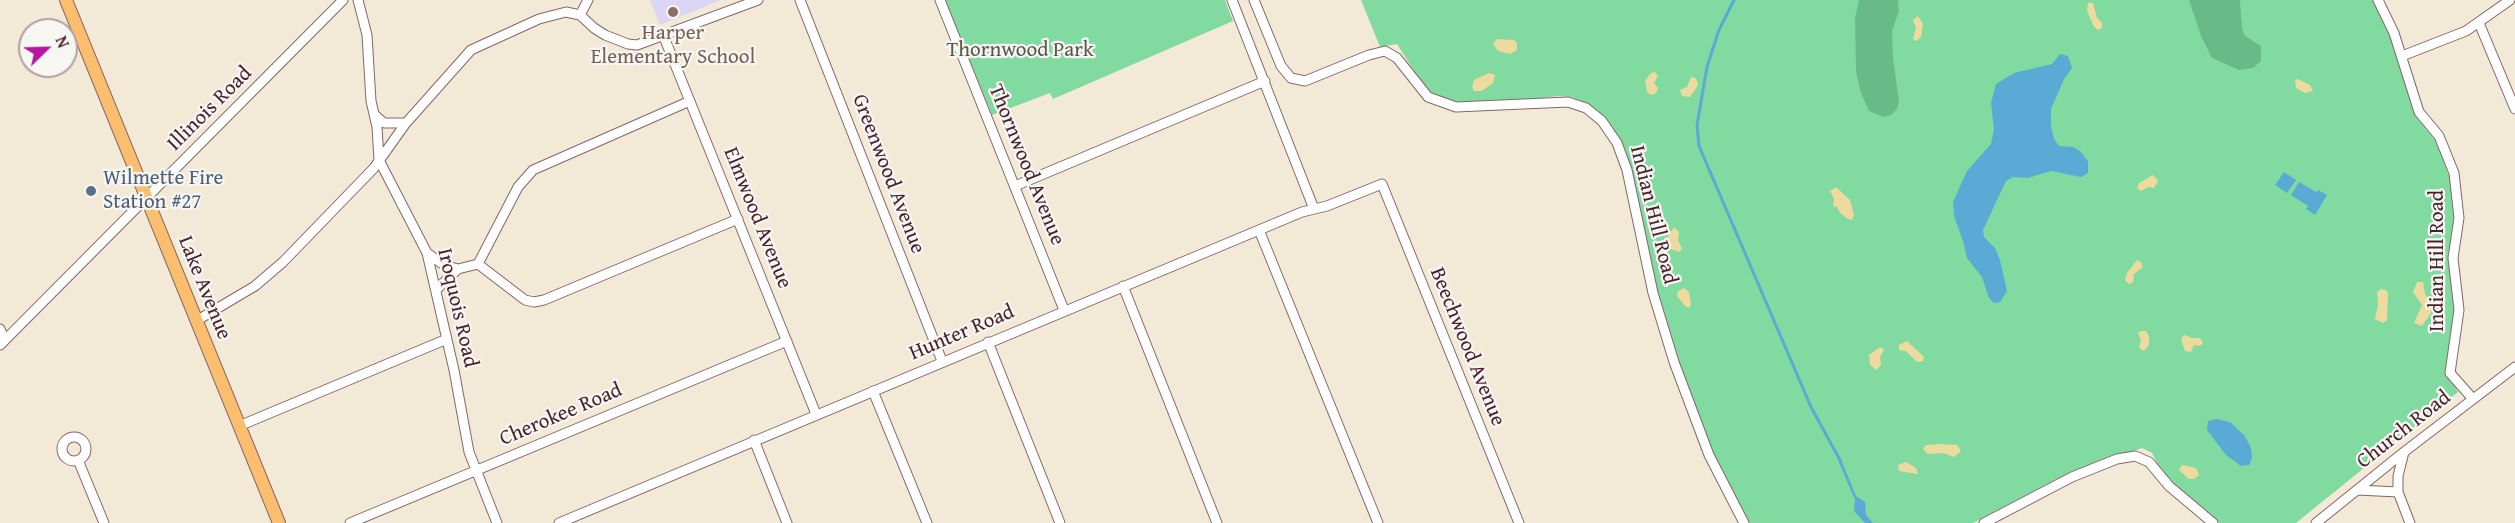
<!DOCTYPE html>
<html>
<head>
<meta charset="utf-8">
<style>
  body { margin:0 }
  #map { position:relative; width:2515px; height:523px; overflow:hidden; background:#f3e9d7; font-family:"Gentium Book Plus",serif }
  canvas { display:block }
  .north { position:absolute; left:18px; top:18px; width:60px; height:60px; box-sizing:border-box; background:#f6f6f2; border:2px solid #b1a0a2; border-radius:50%; rotate:67deg; font-size:16px; font-weight:700; line-height:24px; text-align:center; color:#4a1f2b }
  .north::after { content:''; display:block; margin:auto; width:21px; height:27px; background:#b5179e; clip-path:polygon(50% 0,100% 100%,50% 72%,0 100%) }
</style>
</head>
<body>
<div id="map">
<canvas width="2515" height="523"></canvas>
<div class="north">N</div>
</div>
<script>
const c = document.querySelector('canvas').getContext('2d');
c.lineJoin = 'round';
function fill(path, color) {
  c.fillStyle = color;
  c.fill(path, 'evenodd');
}
function toPath(rows) {
  const path = new Path2D();
  for (const r of rows) {
    if (r.length === 3) {
      path.moveTo(r[0] + r[2], r[1]);
      path.arc(r[0], r[1], r[2], 0, 2 * Math.PI);
      continue;
    }
    path.moveTo(r[0], r[1]);
    for (let i = 2; i < r.length; i += 2) path.lineTo(r[i], r[i + 1]);
  }
  return path;
}
function strokePath(path, color, width, dash) {
  c.strokeStyle = color;
  c.lineWidth = width;
  c.lineCap = dash ? 'butt' : 'round';
  c.setLineDash(dash || []);
  c.stroke(path);
}
function label(font, color, halo, rows, align = 'center') {
  c.font = font + ' "Gentium Book Plus",serif';
  c.lineWidth = 4.5;
  c.setLineDash([]);
  c.textBaseline = 'middle';
  c.strokeStyle = halo;
  c.fillStyle = color;
  for (const [text, x, y, turn = 0] of rows) {
    c.save();
    c.translate(x, y);
    c.rotate((+turn || 0) * Math.PI / 180);
    c.textAlign = isNaN(turn) ? turn : align;
    if (halo) c.strokeText(text, 0, 0);
    c.fillText(text, 0, 0);
    c.restore();
  }
}
fill(toPath([
  [650,0,721,0,660,25]
]), '#dcd6f6');
fill(toPath([
  [945,0,1225,0,1233,21,1053,99,1050,93,992,115],
  [1361,0,2375,0,2385,21,2405,75,2417,117,2437,143,2452,184,2454,220,2449,255,2455,312,2451,346,2445,370,2458,392,2296,523,2219,523,2177,489,2159,467,2152,453,2142,448,2055,480,1973,523,1748,523,1713,456,1697,415,1663,318,1617,136,1608,121,1586,103,1572,97,1559,96,1478,105,1442,99,1430,92,1421,82,1397,44,1380,47]
]), '#81dba1');
fill(toPath([
  [1859,0,1898,0,1899,11,1892,31,1893,59,1899,101,1897,109,1891,115,1883,117,1869,111,1861,93,1856,72,1855,18],
  [2189,0,2240,0,2242,29,2245,36,2261,46,2261,61,2253,68,2239,70,2212,58,2201,36]
]), '#68bb87');
fill(toPath([
  [2088,3,2093,3,2097,18,2102,23,2102,28,2098,30,2094,27,2087,11],
  [1918,16,1923,24,1921,37,1916,41,1913,39,1916,28,1913,20],
  [1497,39,1514,40,1517,43,1517,50,1510,54,1498,51,1493,44],
  [1655,72,1658,76,1654,83,1658,88,1656,93,1651,95,1647,92,1645,81,1651,73],
  [1489,73,1495,75,1493,83,1482,91,1474,91,1472,87,1474,80],
  [1691,77,1696,78,1698,85,1690,97,1682,96,1680,90,1687,87],
  [2298,79,2310,85,2313,91,2305,93,2296,88,2295,80],
  [2153,175,2158,181,2154,188,2148,187,2141,191,2137,188,2139,183],
  [1836,187,1850,200,1854,215,1852,220,1848,219,1840,213,1837,207,1833,206,1834,199,1830,191],
  [1674,227,1679,232,1678,240,1682,249,1679,252,1668,248,1664,243],
  [2137,260,2141,262,2143,267,2134,274,2133,282,2129,284,2125,280,2127,273],
  [2417,282,2423,282,2425,294,2432,304,2431,313,2422,326,2414,323,2422,305,2413,292],
  [1684,288,1689,292,1691,304,1689,308,1685,306,1677,296,1678,291],
  [2381,289,2386,290,2388,293,2387,320,2383,323,2375,319,2378,305,2377,292],
  [2141,331,2146,331,2149,336,2149,345,2144,351,2139,348,2141,340,2138,333],
  [2184,335,2192,338,2200,338,2203,343,2200,346,2194,345,2191,352,2185,351,2181,339],
  [1907,341,1924,357,1923,361,1917,362,1906,351,1899,350,1899,345],
  [1880,347,1884,350,1880,357,1881,365,1876,370,1870,365,1869,355],
  [1940,444,1957,445,1961,451,1954,457,1943,453,1928,454,1923,449,1926,445],
  [1906,462,1916,468,1918,474,1899,471,1898,465],
  [2182,465,2196,468,2199,475,2194,479,2189,479,2179,470]
]), '#eeda9e');
fill(toPath([
  [2060,54,2068,56,2072,68,2064,79,2051,109,2051,126,2054,139,2059,146,2073,147,2080,151,2088,161,2088,173,2081,177,2051,171,2028,178,2013,177,2006,181,1983,230,1984,237,1995,248,2000,260,2007,291,2000,302,1994,303,1989,298,1982,277,1967,258,1963,241,1954,216,1953,202,1967,171,1991,144,1994,129,1991,103,1996,84,2014,73,2052,64],
  [2284,172,2296,180,2287,193,2275,185],
  [2299,182,2316,192,2318,190,2327,195,2315,215,2306,209,2308,206,2291,195],
  [2217,419,2230,422,2245,436,2251,448,2252,458,2249,465,2241,466,2226,455,2207,430,2208,421],
  [1840,457,1856,496,1865,502,1866,515,1873,523,1865,523,1854,511,1855,500,1838,460]
]), '#59aad4');
strokePath(toPath([
  [1734,0,1719,30,1707,67,1697,125,1699,146,1811,407,1841,462]
]), '#59aad4', 3);
const minor = toPath([
  [358,0,367,35,371,101,377,127,379,160,427,253,454,370,469,452,497,523],
  [800,0,942,361],
  [940,0,1064,310],
  [1232,0,1314,209],
  [1254,0,1281,66,1291,78,1305,81,1369,55,1385,51,1397,58,1428,97,1456,107,1568,102,1586,108,1602,121,1617,143,1627,170,1653,293,1674,362,1709,455,1744,523],
  [2378,0,2394,33,2419,112,2439,136,2454,173,2459,218,2453,258,2459,310,2450,373,2473,399],
  [580,15,588,0],
  [2479,23,2515,109],
  [664,37,816,414],
  [2402,56,2466,31,2510,0],
  [375,115,384,123,406,123],
  [1015,186,1265,81],
  [1259,230,1378,523],
  [427,253,444,265,458,269],
  [478,264,525,300,534,302,544,300,738,219],
  [1123,286,1217,523],
  [436,290,458,269,478,264,518,187,533,170,690,101],
  [196,321,255,286,283,262,374,168,406,123,471,50,539,19,566,12,580,15,594,28,605,35,628,44,637,45,758,0],
  [0,329,5,340],
  [988,342,1060,523],
  [0,345,343,0],
  [873,391,927,523],
  [239,426,447,339],
  [74,449,12],
  [754,440,787,523],
  [2404,452,2398,476,2398,492,2410,523],
  [78,460,104,523],
  [2357,490,2398,492],
  [350,523,787,341],
  [559,523,1302,212,1327,206,1382,184,1519,523],
  [1984,523,2072,477,2117,459,2135,456,2149,462,2169,486,2213,523],
  [2316,523,2404,452,2515,367]
]);
const major = toPath([
  [66,0,279,523]
]);
strokePath(minor, '#856667', 11);
strokePath(major, '#856667', 14);
strokePath(minor, '#fff', 9);
strokePath(major, '#fbbd6e', 12);
for (const [x, y, r, color] of [
  [673,12,6,"#8d6e63"],
  [91,191,6,"#5c6f8a"]
]) {
  const dot = new Path2D();
  dot.arc(x, y, r, 0, 2 * Math.PI);
  c.fillStyle = color;
  c.fill(dot);
  strokePath(dot, '#f6f6f2', 2);
}
label('21px', '#785e54', '#f6f6f2', [
  ["Harper",673,34],
  ["Elementary School",673,58]
]);
label('21px', '#5a574e', '#f6f6f2', [
  ["Thornwood Park",1020,51]
]);
label('21px', '#4a1f2b', '#f6f6f2', [
  ["Illinois Road",210,109,-45],
  ["Thornwood Avenue",1026,165,68],
  ["Greenwood Avenue",888,174,69],
  ["Indian Hill Road",1653,215,76],
  ["Elmwood Avenue",757,218,68],
  ["Indian Hill Road",2438,261,-90],
  ["Lake Avenue",204,288,68],
  ["Iroquois Road",457,308,77],
  ["Hunter Road",962,333,-23],
  ["Beechwood Avenue",1467,347,68],
  ["Cherokee Road",561,415,-23],
  ["Church Road",2404,430,-38]
]);
label('21px', '#4e5e75', '#f6f6f2', [
  ["Wilmette Fire",103,179],
  ["Station #27",103,203]
], 'left');
</script>
</body>
</html>
